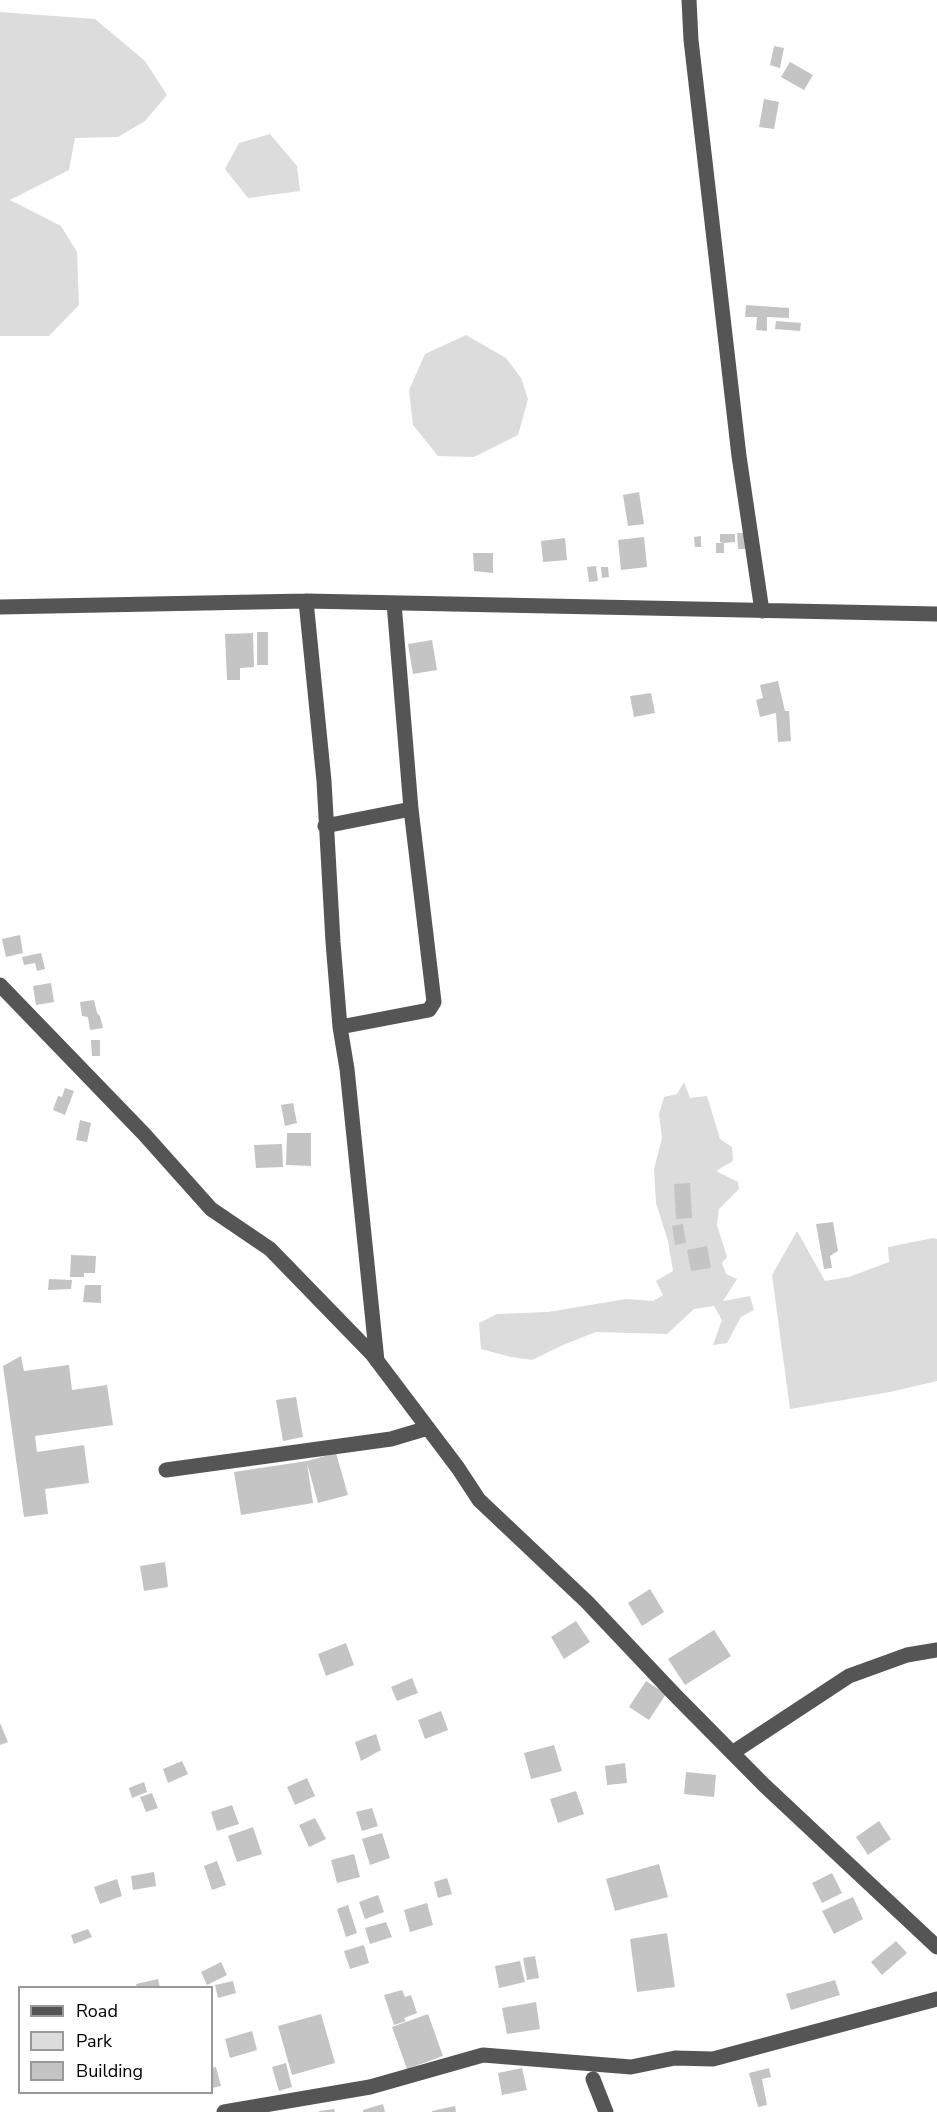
<!DOCTYPE html>
<html>
<head>
<meta charset="utf-8">
<style>
  body { margin:0 }
  #map { position:relative; width:937px; height:2112px; overflow:hidden; background:#fff; font-family:"Nunito Sans",sans-serif }
  canvas { display:block }
  .legend { position:absolute; left:18px; top:1986px; width:195px; height:108px; box-sizing:border-box; background:#fff; border:2px solid #999; margin:0; padding:8px 10px; list-style:none; font-size:18px; color:#000 }
  .legend li { display:flex; align-items:center; gap:12px; height:30px }
  .legend b { width:30px; border:2px solid #999 }
</style>
</head>
<body>
<div id="map">
<canvas width="937" height="2112"></canvas>
<ul class="legend">
<li><b style="height:8px;background:#555"></b>Road</li>
<li><b style="height:16px;background:#dcdcdc"></b>Park</li>
<li><b style="height:16px;background:#c4c4c4"></b>Building</li>
</ul>
</div>
<script>
const c = document.querySelector('canvas').getContext('2d');
c.lineJoin = 'round';
function fill(path, color) {
  c.fillStyle = color;
  c.fill(path, 'evenodd');
}
function toPath(rows) {
  const path = new Path2D();
  for (const r of rows) {
    path.moveTo(r[0], r[1]);
    for (let i = 2; i < r.length; i += 2) path.lineTo(r[i], r[i + 1]);
  }
  return path;
}
function strokePath(path, color, width, dash) {
  c.strokeStyle = color;
  c.lineWidth = width;
  c.lineCap = dash ? 'butt' : 'round';
  c.setLineDash(dash || []);
  c.stroke(path);
}
fill(toPath([
  [0,12,95,19,145,61,167,95,145,121,118,137,75,138,69,170,10,200,61,226,77,252,79,305,49,336,0,336],
  [270,134,297,166,300,191,248,198,225,169,239,143],
  [466,335,506,358,521,378,528,399,518,435,474,457,438,456,413,425,409,390,425,354],
  [684,1082,690,1098,707,1096,720,1139,732,1147,733,1161,716,1171,738,1182,739,1189,719,1209,717,1225,727,1257,722,1263,726,1274,737,1279,723,1301,750,1296,754,1310,741,1317,727,1343,713,1345,722,1320,714,1306,694,1309,667,1334,596,1332,563,1345,532,1360,511,1357,481,1349,479,1323,497,1314,548,1312,626,1299,653,1301,663,1295,656,1281,673,1271,668,1241,656,1203,654,1169,662,1138,659,1114,664,1097,677,1094],
  [797,1231,825,1281,849,1277,889,1262,888,1247,933,1238,937,1239,937,1381,890,1392,790,1409,772,1275]
]), '#dcdcdc');
fill(toPath([
  [774,46,784,48,780,68,770,65],
  [790,62,813,75,804,90,781,77],
  [764,99,779,102,774,129,759,127],
  [746,305,789,308,789,318,767,317,767,331,756,330,757,317,745,317],
  [776,321,801,323,800,331,775,329],
  [639,492,644,524,628,526,623,495],
  [737,533,745,533,746,549,738,549],
  [720,534,735,534,735,542,724,543,724,553,716,553,716,543,724,543,720,542],
  [701,536,701,547,695,547,694,537],
  [644,537,647,567,621,570,618,540],
  [565,538,567,560,543,562,541,541],
  [473,553,493,553,493,573,474,571],
  [596,566,598,581,589,582,587,567],
  [601,567,608,567,609,577,602,578],
  [257,632,268,632,268,665,257,665],
  [253,633,254,667,240,668,240,680,227,680,225,634],
  [432,640,437,670,413,674,408,644],
  [778,681,785,711,789,711,791,741,778,742,776,713,760,717,756,700,763,698,760,685],
  [651,693,655,713,634,717,630,696],
  [20,935,23,953,6,957,2,939],
  [41,953,45,969,37,971,35,963,24,965,22,957],
  [51,983,54,1002,36,1005,33,986],
  [94,1000,97,1013,100,1016,103,1028,90,1030,88,1017,82,1016,80,1002],
  [91,1040,100,1040,100,1056,92,1056],
  [65,1088,74,1091,65,1115,53,1110,58,1096,62,1097],
  [293,1103,297,1123,285,1126,281,1105],
  [80,1120,91,1123,87,1142,76,1140],
  [287,1133,311,1133,311,1166,286,1165],
  [282,1144,283,1167,256,1168,254,1145],
  [690,1183,692,1218,676,1219,674,1184],
  [833,1222,838,1251,830,1256,832,1268,824,1269,816,1224],
  [683,1224,686,1243,675,1245,672,1226],
  [707,1246,711,1268,691,1271,687,1250],
  [71,1255,96,1256,95,1273,84,1273,84,1277,70,1277],
  [49,1279,72,1280,71,1289,48,1290],
  [85,1285,101,1285,101,1303,83,1302],
  [21,1356,24,1371,69,1365,72,1390,107,1385,113,1425,35,1436,37,1452,84,1445,89,1483,45,1489,48,1514,24,1517,3,1366],
  [296,1397,303,1437,283,1441,276,1400],
  [336,1453,348,1495,318,1503,307,1463,313,1503,241,1515,234,1472,307,1461],
  [165,1562,168,1587,144,1591,140,1566],
  [650,1589,664,1612,642,1626,628,1603],
  [576,1621,590,1642,564,1659,551,1637],
  [714,1630,731,1656,685,1685,668,1659],
  [346,1643,354,1665,326,1676,318,1654],
  [412,1678,418,1693,397,1701,391,1687],
  [646,1681,666,1694,649,1720,629,1707],
  [441,1711,448,1730,425,1739,418,1720],
  [0,1723,8,1742,0,1745],
  [376,1734,381,1750,361,1761,355,1742],
  [554,1745,562,1771,531,1779,524,1753],
  [182,1761,188,1774,168,1783,163,1769],
  [625,1763,627,1783,607,1785,605,1766],
  [686,1772,716,1775,714,1797,684,1794],
  [307,1778,315,1796,295,1805,287,1787],
  [144,1782,147,1792,132,1798,129,1788],
  [576,1791,584,1814,558,1823,550,1799],
  [152,1793,158,1808,146,1812,140,1797],
  [232,1805,239,1824,217,1831,211,1812],
  [372,1808,378,1826,362,1831,356,1812],
  [315,1818,326,1839,309,1847,299,1825],
  [879,1821,891,1839,868,1855,856,1837],
  [253,1827,262,1854,237,1862,228,1836],
  [382,1833,390,1858,370,1865,362,1839],
  [354,1854,360,1877,337,1883,331,1860],
  [217,1861,226,1885,212,1890,204,1866],
  [659,1864,668,1897,615,1911,606,1879],
  [154,1872,156,1886,133,1890,131,1876],
  [832,1873,842,1893,822,1903,812,1883],
  [447,1878,452,1894,438,1898,434,1882],
  [117,1879,122,1896,100,1904,94,1887],
  [378,1895,384,1912,365,1919,359,1902],
  [853,1897,863,1919,834,1934,822,1911],
  [427,1903,433,1925,410,1932,404,1910],
  [348,1905,357,1933,346,1937,337,1909],
  [386,1922,392,1937,370,1944,365,1928],
  [88,1929,92,1937,74,1944,71,1935],
  [667,1933,675,1987,637,1992,630,1939],
  [896,1941,907,1953,882,1975,871,1962],
  [364,1945,369,1963,350,1969,344,1951],
  [535,1956,539,1978,527,1980,523,1958],
  [520,1961,525,1982,499,1988,495,1966],
  [221,1962,227,1975,207,1985,201,1972],
  [158,1979,160,1988,137,1988,136,1984],
  [835,1980,840,1995,791,2010,786,1994],
  [233,1981,236,1993,218,1998,215,1985],
  [402,1990,405,1997,411,1995,417,2013,404,2018,406,2021,394,2025,384,1995],
  [536,2002,540,2029,507,2034,502,2008],
  [321,2014,335,2063,292,2075,278,2026],
  [428,2014,443,2056,407,2069,392,2027],
  [252,2031,257,2050,230,2058,225,2039],
  [286,2063,292,2087,279,2091,272,2067],
  [216,2067,221,2086,212,2088,212,2068],
  [522,2068,527,2090,502,2095,498,2073],
  [769,2068,771,2077,762,2079,767,2105,758,2107,749,2073],
  [383,2104,385,2112,363,2112,363,2110],
  [455,2106,456,2112,432,2112,432,2111],
  [334,2109,335,2112,319,2112,319,2111]
]), '#c4c4c4');
strokePath(toPath([
  [689,0,691,40,739,456,762,611],
  [306,601,324,781,333,942,340,1027,347,1069,377,1361],
  [0,607,306,601,937,614],
  [325,826,411,809],
  [0,985,144,1134,211,1209,270,1249,372,1354,458,1468,479,1500,587,1602,675,1695,764,1785,937,1947],
  [340,1027,429,1010,434,1002,411,809,394,603],
  [166,1470,391,1439,428,1428],
  [732,1753,849,1676,907,1655,937,1650],
  [593,2079,606,2112],
  [224,2112,370,2087,483,2055,631,2067,675,2058,713,2059,937,1999]
]), '#555', 15);
</script>
</body>
</html>
